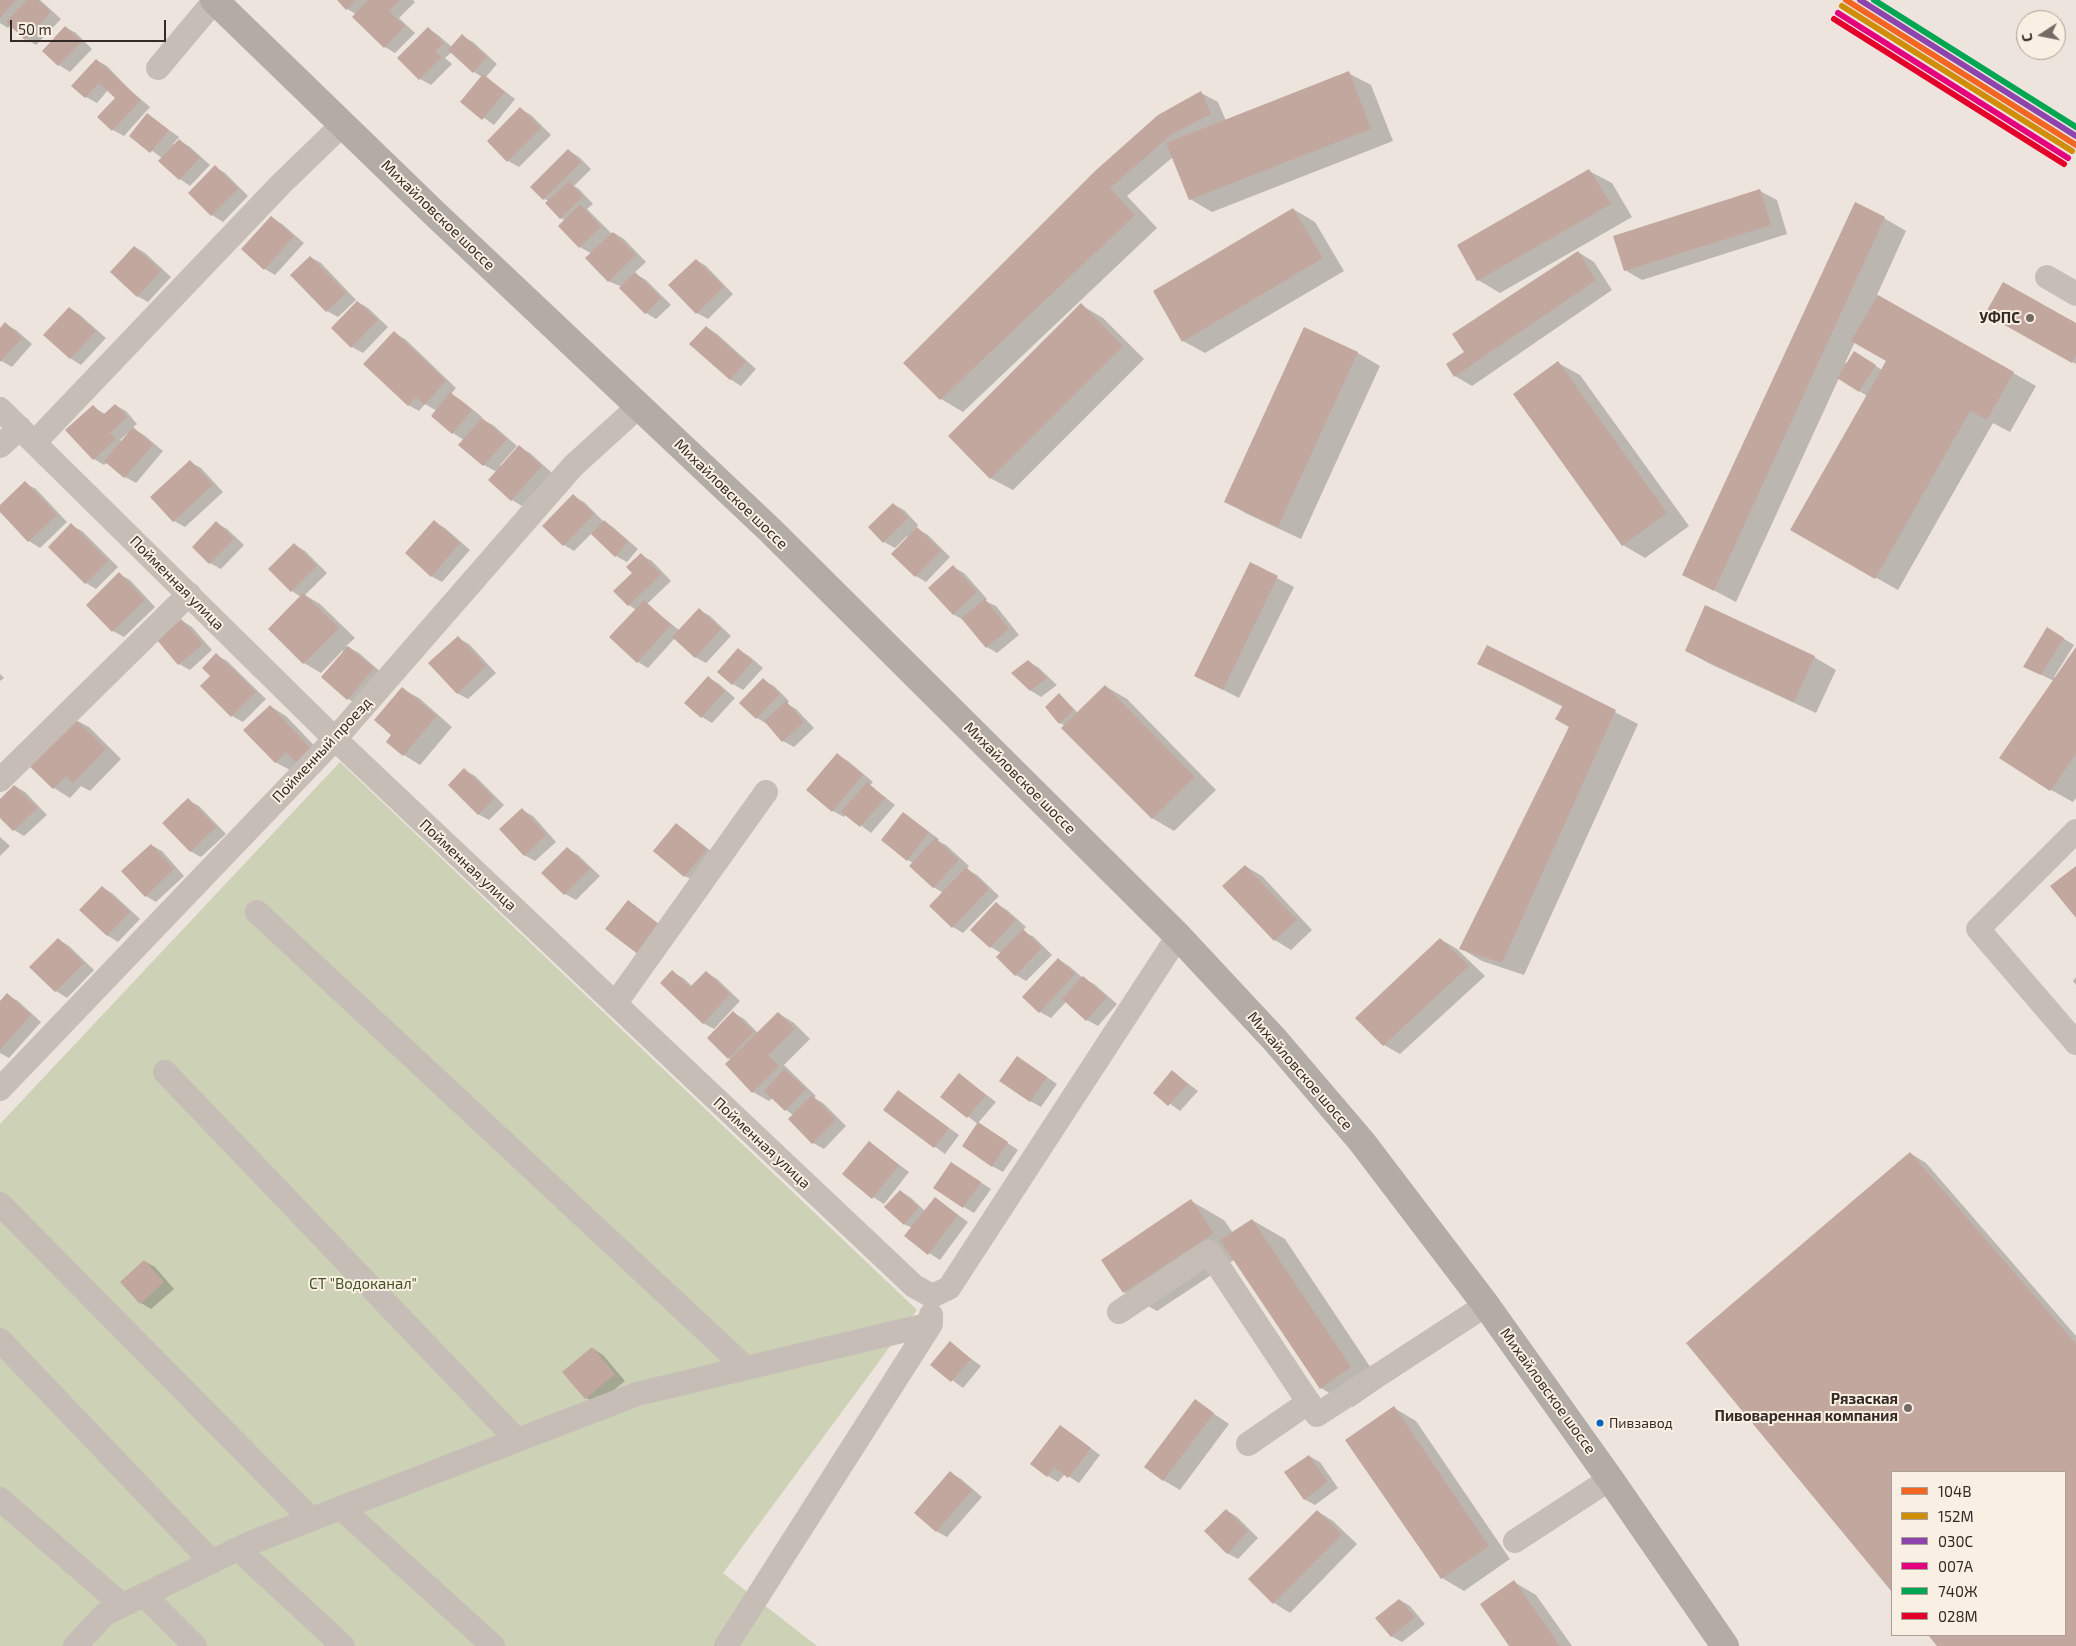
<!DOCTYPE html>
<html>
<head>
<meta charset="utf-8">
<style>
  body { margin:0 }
  #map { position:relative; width:2076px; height:1646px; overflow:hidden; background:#ece4dd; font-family:"Exo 2",sans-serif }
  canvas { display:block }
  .legend { position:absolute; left:1891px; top:1471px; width:175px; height:165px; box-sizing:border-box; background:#faefe3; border:1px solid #aba097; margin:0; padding:6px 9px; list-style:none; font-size:15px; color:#352a25 }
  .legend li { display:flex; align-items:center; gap:10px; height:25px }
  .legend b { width:25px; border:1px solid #aba097 }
  .north { position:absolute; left:2016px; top:10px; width:50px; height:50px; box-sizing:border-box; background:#faefe3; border:1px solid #aba097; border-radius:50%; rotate:259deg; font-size:14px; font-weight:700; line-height:20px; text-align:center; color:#352a25 }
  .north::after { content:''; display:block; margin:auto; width:18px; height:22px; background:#756b65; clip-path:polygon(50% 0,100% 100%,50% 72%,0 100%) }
  .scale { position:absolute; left:10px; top:20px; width:156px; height:22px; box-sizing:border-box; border:2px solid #352a25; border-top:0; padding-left:6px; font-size:15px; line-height:18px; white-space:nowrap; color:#352a25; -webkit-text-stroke:4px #faefe3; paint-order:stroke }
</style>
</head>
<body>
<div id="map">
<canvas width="2076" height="1646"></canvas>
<ul class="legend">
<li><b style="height:6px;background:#f26522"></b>104В</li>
<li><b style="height:6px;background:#d08d07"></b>152М</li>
<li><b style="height:6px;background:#8e44ad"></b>030C</li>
<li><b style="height:6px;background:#e5007d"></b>007А</li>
<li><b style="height:6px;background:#00a651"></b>740Ж</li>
<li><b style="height:6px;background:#e4002b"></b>028М</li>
</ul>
<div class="north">С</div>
<div class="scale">50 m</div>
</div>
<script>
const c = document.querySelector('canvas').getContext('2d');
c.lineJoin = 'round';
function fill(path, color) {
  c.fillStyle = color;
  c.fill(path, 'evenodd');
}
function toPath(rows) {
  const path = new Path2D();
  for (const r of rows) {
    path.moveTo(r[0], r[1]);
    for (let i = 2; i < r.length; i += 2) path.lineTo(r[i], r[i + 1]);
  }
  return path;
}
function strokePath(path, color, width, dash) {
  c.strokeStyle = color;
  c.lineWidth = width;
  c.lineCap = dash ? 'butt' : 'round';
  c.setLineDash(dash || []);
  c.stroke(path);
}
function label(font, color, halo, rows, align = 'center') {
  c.font = font + ' "Exo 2",sans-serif';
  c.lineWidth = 4;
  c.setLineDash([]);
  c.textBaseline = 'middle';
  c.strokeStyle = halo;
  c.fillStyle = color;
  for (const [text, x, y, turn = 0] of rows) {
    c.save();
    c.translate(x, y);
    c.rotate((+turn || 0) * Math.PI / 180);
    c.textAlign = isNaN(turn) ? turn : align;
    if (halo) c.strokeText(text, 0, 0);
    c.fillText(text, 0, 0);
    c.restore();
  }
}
fill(toPath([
  [340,762,917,1310,723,1573,817,1646,0,1646,0,1124]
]), '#cdd1b6');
fill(toPath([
  [0,0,40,0,61,19,36,45,26,39,11,25,8,28,0,23],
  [338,0,413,0,415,2,399,18,415,33,395,53,385,47,356,14,347,9],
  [65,27,76,33,92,49,70,72,59,65,43,51],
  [428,28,438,35,452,47,462,36,473,42,497,64,486,77,515,99,494,125,462,102,482,77,474,72,452,52,445,58,452,64,431,85,420,79],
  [96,60,107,66,131,91,150,107,124,136,113,130,117,98,108,90,97,103,86,97,73,85],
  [1348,73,1371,85,1393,141,1212,212,1190,199,1173,157,1127,196,1157,228,963,412,941,399,904,363,1201,93,1218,102,1226,121],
  [521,109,531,115,551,135,519,167,508,161],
  [147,115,179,137,173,144,175,145,179,140,190,147,210,165,190,186,180,179,160,161,162,158,131,135],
  [568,150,579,157,591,169,574,186,579,189,593,204,587,209,612,234,614,233,624,239,646,262,634,273,646,280,671,305,656,319,646,313,620,286,608,281,592,254,580,247,560,226,565,220,560,218,549,201,544,199],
  [215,167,225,173,248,196,223,222,212,215,189,193],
  [1589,171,1612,183,1632,217,1500,293,1478,280],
  [1760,191,1777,200,1787,234,1642,280,1625,270],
  [1293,209,1315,222,1344,271,1205,353,1183,341],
  [271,217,282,224,304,243,275,275,265,269],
  [1884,218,1906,231,1877,295,2036,386,2010,432,1993,423,1898,590,1791,530,1867,396,1839,378,1736,602,1683,574],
  [1855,342,1887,361,1882,370,1865,359,1845,363],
  [135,247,145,253,171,277,148,302,137,296],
  [1578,252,1594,262,1612,290,1472,386,1455,376,1466,352],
  [310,257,321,263,356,300,338,317,327,311,292,275],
  [696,260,706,266,733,294,708,319,697,313],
  [358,302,368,308,388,327,363,353,352,347],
  [1081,305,1103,318,1144,359,1013,490,990,478],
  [70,308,80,315,106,338,81,365,70,358],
  [1986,314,2076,324,2076,364],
  [5,324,16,330,32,344,12,367,0,360,0,330],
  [706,327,717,334,756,369,741,386,730,379],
  [1304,328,1358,353,1380,366,1301,539,1247,514,1225,501],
  [394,333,405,339,456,388,451,394,461,400,482,417,481,419,493,425,517,446,500,465,502,467,519,447,530,453,552,473,522,506,512,500,497,472,484,465,460,445,464,440,453,433,437,411,425,404,419,411,408,405],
  [1558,363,1580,375,1689,526,1645,558,1623,545],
  [115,405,126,411,137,424,132,428,144,435,163,451,136,483,125,477,108,462,104,465,94,459,93,407,105,414],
  [130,431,131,432,122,442,120,440],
  [190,462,201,468,223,492,185,527,174,521],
  [25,483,36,489,67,522,40,548,29,541,0,510,0,506],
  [573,496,584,502,603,521,614,528,638,549,627,562,616,556,592,533,574,551,564,545],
  [893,504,904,510,918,525,916,528,928,535,950,557,926,582,916,576,907,536,895,548,884,542],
  [434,522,445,528,470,550,442,582,431,576],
  [217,523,227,529,244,545,221,569,210,563],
  [71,525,82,531,118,567,96,589,86,583],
  [295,545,305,551,327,573,305,595,320,604,355,638,346,646,359,653,384,675,359,705,348,699,343,650,321,673,304,663,270,629,301,597,292,591,270,569],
  [641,555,652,561,671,581,647,604,680,631,699,610,710,616,731,636,706,663,695,657,675,638,648,668,638,662,636,610,629,605,633,573],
  [1250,564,1294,587,1239,698,1196,676],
  [953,567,964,573,987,599,985,601,996,606,1019,635,997,653,987,647,965,621,953,614],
  [119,574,130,580,155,607,124,637,113,631],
  [1706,607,1814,657,1836,670,1816,713,1708,663,1686,650],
  [181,620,192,627,212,650,190,670,179,664],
  [2058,635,2074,645,2054,677,2056,678,2076,649,2076,798,2073,802,2051,790,2054,681,2025,667],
  [458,638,469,644,496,673,468,699,457,693],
  [1487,647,1638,724,1524,975,1482,961,1460,948,1570,727,1563,707,1479,664],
  [738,650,749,656,763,668,743,690,733,684],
  [216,655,227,661,266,699,243,722,232,716],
  [1028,661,1039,668,1057,685,1041,697,1030,690],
  [0,674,4,678,0,681],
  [709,678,719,684,735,698,712,723,702,717],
  [763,680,774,686,789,701,787,704,796,709,814,728,794,747,783,741,767,724,757,718],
  [1105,686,1127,699,1216,790,1174,831,1152,818,1065,726,1060,723,1059,694,1078,713],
  [402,689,419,698,452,727,420,765,404,755,387,741,393,735],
  [270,706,286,716,330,762,292,771,275,762],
  [72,718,89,727,121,759,90,791,81,786,70,798,54,788],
  [837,755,848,761,873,782,870,785,895,805,871,833,846,814,844,817,833,811],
  [464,770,475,776,504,805,489,820,478,814],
  [15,786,25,792,47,815,24,836,14,830,0,816,0,800],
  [188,800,199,806,226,834,201,857,190,851],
  [522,810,533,816,556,842,535,861,524,855],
  [904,814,939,839,938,841,946,845,969,866,966,869,977,875,999,896,963,933,953,927,944,893,933,887,913,863,908,860],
  [676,825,686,831,717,856,696,882,685,876],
  [0,837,10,846,0,856],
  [151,845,162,851,184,876,156,902,146,896],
  [567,848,578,855,600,876,576,900,565,894,543,873],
  [1245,866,1262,876,1312,930,1291,950,1275,940],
  [102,887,113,894,140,919,118,942,107,935],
  [628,901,671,933,640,954],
  [996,904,1007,910,1026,927,1022,931,1034,937,1052,955,1026,981,1016,975,1001,953,991,947],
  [58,939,69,946,94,970,67,998,56,991,31,967],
  [1440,939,1457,949,1485,976,1400,1054,1384,1045],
  [1059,960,1069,966,1083,978,1094,984,1117,1004,1098,1026,1087,1020,1067,1001,1051,1018,1040,1012,1024,997],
  [672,972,683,978,693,987,706,972,717,979,740,1001,714,1029,703,1023],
  [2076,977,2076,985,2073,981],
  [7,995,18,1001,41,1022,9,1058,0,1053,0,1003],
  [734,1013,744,1019,758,1033,778,1013,794,1023,810,1039,784,1065,816,1096,814,1098,823,1103,846,1126,824,1149,813,1143,789,1119,793,1115,786,1110,773,1098,769,1101,753,1092,729,1058],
  [1028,1064,1057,1084,1041,1107,1030,1101],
  [1173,1072,1198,1091,1180,1111,1155,1093],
  [960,1075,996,1102,978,1123,1018,1150,1003,1172,992,1166,978,1124,942,1097],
  [899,1092,959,1135,945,1154,885,1110],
  [869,1142,909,1172,884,1204,873,1197],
  [1910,1153,1926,1163,2076,1336,2076,1646,1939,1646,1929,1635,2065,1635,2065,1472,1892,1472,1892,1590,1688,1343],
  [962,1170,991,1189,974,1213,964,1207],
  [900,1191,911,1198,925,1211,935,1198,968,1222,940,1260,929,1253,912,1228,904,1224],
  [1191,1201,1224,1220,1233,1233,1252,1220,1285,1239,1383,1386,1353,1407,1321,1388,1234,1260,1157,1311,1124,1292],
  [144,1261,155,1267,174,1289,151,1309,141,1303],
  [950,1343,981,1366,963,1388,932,1365],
  [592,1348,603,1355,625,1381,597,1404,586,1398,564,1372],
  [1195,1401,1229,1424,1180,1490,1163,1480],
  [1394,1408,1416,1421,1510,1559,1464,1591,1442,1578],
  [1061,1426,1100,1455,1079,1483,1065,1474,1058,1482,1048,1476],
  [1309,1456,1320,1462,1338,1488,1315,1505,1304,1499],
  [951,1473,961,1479,982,1497,947,1537,936,1531],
  [1226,1510,1237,1517,1258,1538,1238,1559,1227,1553],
  [1317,1511,1333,1521,1357,1544,1290,1613,1274,1603],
  [1514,1582,1536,1595,1572,1646,1511,1646],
  [1400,1600,1410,1606,1425,1624,1402,1642,1391,1636]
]), '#0003');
fill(toPath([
  [0,0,16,0,0,18],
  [27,0,38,0,51,12,25,40,6,22],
  [337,0,356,0,346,10],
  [368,0,400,0,389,11,405,26,384,48,352,17],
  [65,26,82,42,58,66,42,51],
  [428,27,444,43,435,51,442,57,419,80,397,58],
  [462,34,487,57,473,73,448,50],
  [96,59,141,100,112,131,97,117,115,98,99,83,85,98,71,86],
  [1349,71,1371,129,1189,200,1166,143],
  [483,74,505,92,482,120,460,102],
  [1201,91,1211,114,1172,134,1110,188,1135,215,940,400,903,363,1095,171,1158,115],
  [520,107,541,128,507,162,487,141],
  [147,113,169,130,150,153,129,136],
  [179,139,200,158,179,180,158,161],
  [568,149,581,162,543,200,530,187],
  [215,165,238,189,211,216,188,193],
  [1589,169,1611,204,1477,281,1457,245],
  [569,181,583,197,560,219,545,203],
  [1760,189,1771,225,1624,271,1613,236],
  [1855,202,1885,217,1714,591,1682,575],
  [580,204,601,227,579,248,558,226],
  [1293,208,1323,258,1182,342,1153,291],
  [271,216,294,236,264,270,241,249],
  [613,232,636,255,608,282,585,258],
  [134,246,161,271,137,297,110,272],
  [1578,251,1596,280,1454,377,1446,364,1464,352,1452,334],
  [310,256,346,293,326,312,290,275],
  [696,259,724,287,696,314,668,285],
  [635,272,661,298,645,314,619,288],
  [2003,282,2076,323,2076,355,2072,363,1985,314],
  [1878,295,2014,372,1987,420,1970,411,1875,579,1790,530,1886,361,1851,341],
  [357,301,378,320,351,348,331,328],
  [1081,303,1123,346,990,479,948,436],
  [69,307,96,331,70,359,43,335],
  [5,322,22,338,0,362,0,328],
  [706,326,746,362,730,380,689,344],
  [1304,327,1358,352,1278,527,1224,502],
  [394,331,446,381,424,405,416,397,408,406,363,364],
  [1854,351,1876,365,1859,392,1837,378],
  [1558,361,1667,513,1622,546,1513,394],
  [450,392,472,410,452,434,431,416],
  [115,404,127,417,110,433,116,439,93,460,65,430,93,405,103,415],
  [482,418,507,439,483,466,458,445],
  [133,427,153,445,124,478,104,461],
  [519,445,542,466,511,501,488,480],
  [190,460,213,485,173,522,150,497],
  [25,481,57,515,28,542,0,512,0,505],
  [573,494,594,514,563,546,542,526],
  [893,503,908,518,883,543,868,527],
  [434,520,460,543,431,577,405,553],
  [604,520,628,542,615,557,591,534],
  [216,521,234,539,209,564,192,547],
  [71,523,108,561,85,584,48,547],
  [917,527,941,551,915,577,891,554],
  [294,543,317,566,291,592,268,569],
  [641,553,661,575,628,606,613,591,632,573,626,567],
  [1250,562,1278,576,1223,690,1194,676],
  [953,565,977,592,953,615,928,588],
  [119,572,145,600,112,632,86,605],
  [303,593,339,628,303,664,268,629],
  [985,599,1009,629,986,648,961,618],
  [644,600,671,625,637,663,609,637],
  [1705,605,1815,656,1794,702,1685,651],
  [699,608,721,629,695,658,672,637],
  [181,619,203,644,178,665,157,640],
  [2047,627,2064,638,2041,675,2023,667],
  [458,636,486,666,457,694,428,663],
  [1487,645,1616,710,1502,963,1459,949,1569,727,1555,719,1563,705,1477,664],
  [348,646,374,668,347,700,321,677],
  [2076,647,2076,754,2050,791,1999,758],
  [738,648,753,661,732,685,717,672],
  [216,653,256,692,231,717,200,686,210,676,202,668],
  [1028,660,1047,678,1030,691,1011,673],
  [708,676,725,691,701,718,684,703],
  [763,678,780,694,756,719,739,703],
  [1105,685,1195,777,1152,819,1061,728],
  [402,687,437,716,403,756,386,742,391,735,374,720],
  [1059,693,1074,710,1059,724,1045,707],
  [786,701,804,722,782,742,764,721],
  [270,705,314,752,299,766,286,752,275,763,243,730],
  [72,716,106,749,73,783,66,776,53,789,26,763],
  [837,753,863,775,832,812,806,790],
  [464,768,494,798,478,815,448,785],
  [867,782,885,798,860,827,841,812],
  [14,785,37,808,13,831,0,818,0,799],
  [188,798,216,827,190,852,162,823],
  [522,808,546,835,524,856,499,829],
  [903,812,929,832,907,861,881,840],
  [676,823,707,849,684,877,653,851],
  [935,838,959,860,933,888,909,866],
  [151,844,174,869,145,897,121,871],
  [567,847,590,869,564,895,541,873],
  [1245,865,1297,920,1274,941,1222,886],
  [2076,866,2076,918,2050,886],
  [966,867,989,889,952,928,929,906],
  [102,886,130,912,107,936,79,910],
  [628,900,661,926,639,955,605,929],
  [996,902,1016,920,990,948,970,930],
  [1023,929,1042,948,1015,976,996,957],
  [58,938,84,963,55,992,29,967],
  [1440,938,1469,966,1383,1046,1355,1018],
  [1058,958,1075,974,1039,1013,1022,997],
  [672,970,690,987,706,971,730,994,703,1024,660,983],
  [1083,976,1107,997,1086,1021,1062,999],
  [7,993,31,1015,0,1050,0,1001],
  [733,1011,754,1032,728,1059,707,1038],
  [778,1012,795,1029,768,1055,779,1066,752,1093,725,1064],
  [1017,1056,1047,1077,1030,1102,999,1081],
  [784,1069,806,1089,785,1111,764,1091],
  [1172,1070,1188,1084,1168,1106,1153,1093],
  [959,1073,986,1095,967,1118,940,1097],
  [898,1090,949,1128,934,1148,883,1110],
  [812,1095,836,1120,812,1144,788,1119],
  [978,1122,1008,1142,992,1167,962,1146],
  [869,1141,899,1165,872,1199,842,1174],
  [1910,1152,2076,1344,2076,1646,1937,1646,1928,1635,2065,1635,2065,1472,1892,1472,1892,1592,1686,1343],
  [951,1162,981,1182,963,1208,933,1188],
  [900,1190,919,1207,904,1225,884,1207],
  [935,1197,958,1215,928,1255,904,1236],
  [1191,1199,1214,1233,1123,1293,1101,1260],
  [1252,1219,1351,1367,1320,1389,1220,1240],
  [144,1260,164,1282,140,1304,120,1282],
  [950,1341,971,1359,951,1382,930,1365],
  [592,1347,615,1374,585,1399,562,1372],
  [1195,1399,1214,1413,1163,1481,1144,1467],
  [1394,1406,1489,1546,1441,1579,1345,1440],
  [1060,1425,1091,1448,1068,1478,1054,1467,1047,1477,1030,1464],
  [1309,1455,1328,1482,1304,1500,1284,1472],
  [950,1471,972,1490,936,1532,914,1513],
  [1226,1509,1248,1531,1227,1554,1204,1531],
  [1317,1510,1342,1534,1273,1604,1248,1579],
  [1514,1580,1560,1646,1509,1646,1480,1604],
  [1399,1599,1415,1617,1391,1637,1375,1618]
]), '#c1a79e');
strokePath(toPath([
  [158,68,215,0],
  [2047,277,2076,294],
  [0,409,335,739,914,1286,932,1296,949,1288,1178,936],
  [35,442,280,185,343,124],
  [0,446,20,428],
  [0,780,189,594],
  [2076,831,1978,929,2076,1043],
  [257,912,746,1368],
  [615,1004,766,792],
  [165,1072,517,1440],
  [0,1089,335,739,573,466,639,406],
  [0,1204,311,1519],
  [1119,1312,1209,1252,1317,1415,1486,1305],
  [0,1340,212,1562],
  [1248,1444,1309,1402],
  [0,1499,122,1605],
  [341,1508,493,1646],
  [1515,1541,1610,1479],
  [238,1549,343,1646],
  [144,1595,195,1646],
  [75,1646,105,1614,250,1543,637,1394,931,1324],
  [726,1646,931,1324,931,1315]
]), '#c5bdb6', 24);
strokePath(toPath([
  [214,0,433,212,770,530,1178,936,1275,1040,1362,1142,1486,1305,1610,1479,1725,1646]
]), '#b3aba6', 28);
strokePath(toPath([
  [1846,0,2076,145]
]), '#f26522', 6);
strokePath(toPath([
  [1842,6,2072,151]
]), '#d08d07', 6);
strokePath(toPath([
  [1860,0,2076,136]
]), '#8e44ad', 6);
strokePath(toPath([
  [1838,13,2068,158]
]), '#e5007d', 6);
strokePath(toPath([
  [1874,0,2076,127]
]), '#00a651', 6);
strokePath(toPath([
  [1834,19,2064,164]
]), '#e4002b', 6);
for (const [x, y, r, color] of [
  [2030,318,5,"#756b65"],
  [1908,1408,5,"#756b65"],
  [1600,1423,4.5,"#0065bd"]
]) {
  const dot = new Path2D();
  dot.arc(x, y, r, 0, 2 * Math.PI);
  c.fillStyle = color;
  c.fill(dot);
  strokePath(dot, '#faefe3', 2);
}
label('14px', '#352a25', '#faefe3', [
  ["Пивзавод",1609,1423]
], 'left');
label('15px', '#352a25', '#faefe3', [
  ["Михайловское шоссе",438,215,44],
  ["Михайловское шоссе",731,494,44],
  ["Пойменная улица",177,583,45],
  ["Пойменный проезд",322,750,-47],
  ["Михайловское шоссе",1020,778,45],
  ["Пойменная улица",468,865,43],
  ["Михайловское шоссе",1300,1071,49],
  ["Пойменная улица",762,1143,43],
  ["Михайловское шоссе",1548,1391,54]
]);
label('bold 15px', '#352a25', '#faefe3', [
  ["УФПС",2020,318],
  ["Рязаская",1898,1399],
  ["Пивоваренная компания",1898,1416]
], 'right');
label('15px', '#455428', '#faefe3', [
  ["СТ \"Водоканал\"",363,1284]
]);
</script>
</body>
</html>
